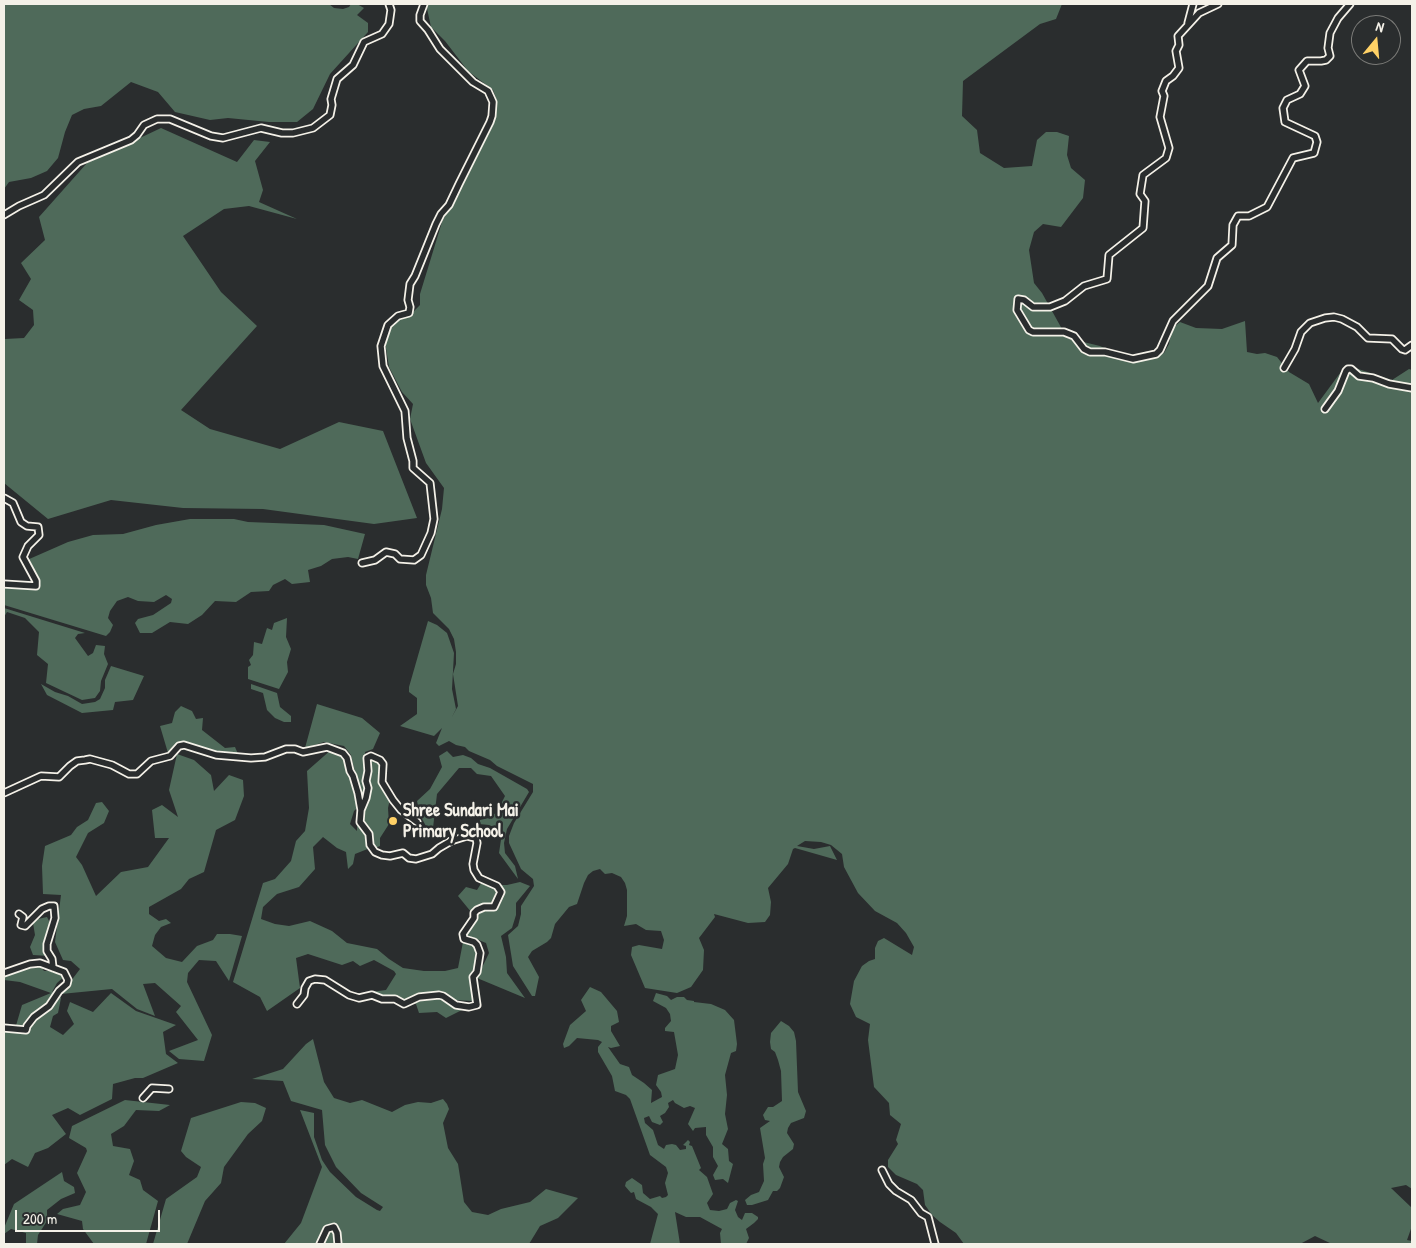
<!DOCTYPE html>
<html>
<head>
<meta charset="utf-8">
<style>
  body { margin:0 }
  #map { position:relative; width:1416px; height:1248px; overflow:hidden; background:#2a2d2e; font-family:"Patrick Hand",sans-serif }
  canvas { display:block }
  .frame { position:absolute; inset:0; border:5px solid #f4f1e8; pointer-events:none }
  .north { position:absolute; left:1351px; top:15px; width:50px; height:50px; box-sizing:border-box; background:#2a2d2e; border:1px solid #7b7b78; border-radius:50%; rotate:17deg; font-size:14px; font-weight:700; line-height:20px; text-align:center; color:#f4f1e8 }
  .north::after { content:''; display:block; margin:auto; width:18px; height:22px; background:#ffd166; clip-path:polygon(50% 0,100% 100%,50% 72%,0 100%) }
  .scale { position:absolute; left:15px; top:1210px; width:145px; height:22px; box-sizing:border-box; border:2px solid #f4f1e8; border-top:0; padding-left:6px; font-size:15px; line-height:18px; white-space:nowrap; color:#f4f1e8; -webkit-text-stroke:4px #2a2d2e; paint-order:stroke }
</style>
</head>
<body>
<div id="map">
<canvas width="1416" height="1248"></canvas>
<div class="frame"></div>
<div class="north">N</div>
<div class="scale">200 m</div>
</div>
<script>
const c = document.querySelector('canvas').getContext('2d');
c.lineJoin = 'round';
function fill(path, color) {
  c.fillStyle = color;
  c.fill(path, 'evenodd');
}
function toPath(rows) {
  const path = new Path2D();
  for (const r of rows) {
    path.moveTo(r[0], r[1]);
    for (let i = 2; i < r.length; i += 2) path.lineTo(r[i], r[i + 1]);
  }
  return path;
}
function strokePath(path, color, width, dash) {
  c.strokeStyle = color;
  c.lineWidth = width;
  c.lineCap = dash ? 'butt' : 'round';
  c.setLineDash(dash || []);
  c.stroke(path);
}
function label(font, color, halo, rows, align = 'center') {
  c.font = font + ' "Patrick Hand",sans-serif';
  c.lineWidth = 5;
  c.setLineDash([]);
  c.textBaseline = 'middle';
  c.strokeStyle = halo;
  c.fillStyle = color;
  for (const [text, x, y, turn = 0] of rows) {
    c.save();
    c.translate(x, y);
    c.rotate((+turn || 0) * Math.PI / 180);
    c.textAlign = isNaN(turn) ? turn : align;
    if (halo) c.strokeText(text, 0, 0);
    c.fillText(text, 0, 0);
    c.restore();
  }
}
fill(toPath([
  [4,4,329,4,334,8,343,9,349,7,351,4,357,4,364,8,357,15,368,23,368,32,330,74,313,109,297,122,269,122,228,118,210,120,175,112,158,92,131,82,101,106,84,109,72,115,65,132,58,158,47,171,31,178,9,182,4,189],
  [426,4,1062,4,1056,19,1040,24,963,81,962,116,977,130,980,153,1004,168,1032,166,1037,140,1046,132,1057,132,1069,136,1067,155,1071,168,1085,180,1083,198,1061,227,1043,224,1034,232,1029,250,1034,283,1042,293,1067,338,1100,346,1132,361,1149,360,1164,353,1169,344,1172,329,1180,322,1196,328,1222,329,1245,321,1247,352,1257,354,1265,353,1277,357,1289,372,1309,384,1318,403,1346,365,1392,380,1409,369,1412,370,1412,1189,1406,1185,1391,1188,1412,1208,1412,1226,1407,1240,1412,1241,1412,1244,1332,1244,1315,1236,1300,1244,964,1244,956,1233,940,1222,932,1215,925,1205,923,1190,917,1184,896,1175,888,1167,888,1160,898,1144,896,1140,901,1124,890,1115,889,1103,874,1087,868,1040,870,1024,856,1017,850,1004,854,981,862,966,869,961,875,959,875,948,878,941,884,938,912,955,914,947,906,933,897,923,875,911,858,893,844,867,842,854,831,845,821,842,805,841,797,846,814,849,830,846,837,860,795,848,793,849,788,864,768,888,771,902,770,915,765,922,748,923,714,914,715,917,699,938,704,950,703,970,691,987,677,993,645,988,631,955,632,947,639,945,662,949,664,940,661,931,646,930,636,924,624,926,627,916,627,890,625,883,621,877,612,873,605,874,600,869,593,871,588,875,584,883,577,904,569,907,555,924,551,938,547,942,532,951,528,957,539,977,535,996,532,996,513,966,508,935,518,926,521,914,521,906,534,886,533,879,521,869,509,843,509,836,514,823,533,792,533,784,497,766,490,760,469,751,465,747,456,745,449,741,439,746,436,743,442,728,434,736,400,726,417,714,417,698,409,692,409,687,428,621,437,625,447,633,454,653,452,689,456,709,452,717,458,706,453,674,456,664,456,652,454,639,449,629,433,613,431,598,426,585,426,575,442,509,444,488,426,463,410,419,413,404,402,392,389,367,385,342,392,322,400,314,411,314,420,305,420,294,442,222,471,168,497,101,493,90,468,71,445,41,431,27],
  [161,128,237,162,254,140,270,142,255,161,263,190,259,202,297,219,249,206,224,209,183,236,221,292,257,326,181,410,210,429,280,449,339,422,383,431,417,518,374,524,263,509,183,508,111,500,48,519,4,483,4,340,5,339,24,338,34,325,33,310,19,300,31,279,21,263,45,240,39,217,87,163],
  [190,519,234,519,248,522,324,525,365,534,358,559,348,557,332,559,321,566,308,570,310,582,292,584,285,579,273,585,269,591,251,592,236,602,215,601,202,615,188,624,170,622,152,633,140,633,135,623,138,619,153,615,171,603,172,599,166,595,154,602,138,601,128,597,117,601,110,611,108,618,113,625,110,632,106,636,4,605,4,586,6,585,38,589,39,581,27,560,68,542,93,535,123,534,156,525],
  [4,608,85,633,78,634,75,638,88,656,93,653,96,645,105,646,104,654,108,664,101,681,100,691,95,698,82,700,46,683,48,664,37,655,39,632,25,618,7,612,4,617],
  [287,618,286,637,291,649,287,662,288,672,279,689,248,679,248,667,251,665,249,660,253,655,254,642,262,644,267,628,272,630,274,623],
  [111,666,144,676,133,700,115,702,113,710,82,713,47,695,41,684,55,692,68,696,82,704,95,702,100,699,105,688,105,680],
  [251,684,277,693,280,707,291,716,291,722,284,722,275,718,267,710,263,693,251,689],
  [317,704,362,718,380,733,373,749,365,752,366,771,363,797,356,777,351,755,344,746,324,742,305,748],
  [181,706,192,711,196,719,203,718,202,730,225,748,235,747,238,754,233,755,180,745,168,753,160,726,172,723,175,712],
  [332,749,344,753,358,798,357,808,354,811,350,824,357,831,357,825,359,822,368,834,370,848,355,854,353,864,348,869,346,852,337,848,323,837,313,847,315,869,299,887,277,894,263,907,261,919,275,924,289,926,310,921,332,931,347,943,377,949,389,959,403,968,424,971,445,971,458,968,463,942,474,944,480,961,470,974,474,994,472,1001,454,1000,438,992,401,1000,391,995,384,997,371,992,386,990,396,974,394,971,374,960,360,966,353,961,342,965,308,954,296,958,300,988,267,1011,260,997,233,982,263,883,275,879,291,861,296,841,305,831,309,808,307,771],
  [447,751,453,757,463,755,471,758,478,764,490,768,527,789,529,792,507,829,504,843,505,853,515,866,518,879,499,853,502,833,501,830,489,825,479,824,480,820,489,818,497,812,505,796,491,776,477,774,471,768,459,768,437,794,433,828,427,828,420,815,417,801,430,789,442,767,439,756],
  [177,754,194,760,211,775,214,791,229,775,243,780,244,796,235,820,216,830,204,872,189,879,181,889,149,907,149,914,159,921,166,919,171,923,161,927,155,935,152,946,166,958,182,962,197,946,213,940,217,934,230,934,242,936,229,981,216,961,199,960,188,973,187,982,212,1035,204,1061,179,1059,169,1051,198,1040,176,1012,181,1006,155,983,143,984,155,1016,137,1009,112,989,61,994,80,969,71,961,63,960,55,942,61,895,43,894,42,866,45,846,71,835,77,827,88,820,96,803,102,802,109,811,104,823,88,833,76,857,82,865,96,896,121,872,148,867,169,838,155,838,152,810,162,805,178,817,169,790],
  [371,756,377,759,381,765,383,781,391,794,388,808,389,824,380,838,380,846,375,848,362,822,363,808,369,788,371,773,369,762],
  [482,882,493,885,507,885,520,882,530,886,516,903,516,915,512,928,501,936,506,957,507,973,525,998,477,978,489,953,486,943,466,935,476,918,458,896,466,887,477,890],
  [47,917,49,921,49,956,33,955,30,947,35,935,33,923,38,919],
  [37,961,44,971,64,970,67,974,57,983,52,992,68,982,59,995,61,998,58,1013,53,1016,50,1027,63,1035,74,1024,67,1011,70,1002,93,1012,111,993,136,1011,176,1025,163,1032,166,1054,178,1063,143,1078,135,1078,113,1084,112,1099,80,1115,68,1108,52,1115,66,1134,48,1148,35,1153,28,1167,12,1159,4,1165,4,1030,15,1029,22,1005,51,993,20,982,4,980,4,974],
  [590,987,601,992,617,1011,619,1022,611,1026,611,1031,620,1046,611,1048,608,1047,620,1064,629,1067,632,1075,644,1083,652,1090,651,1103,662,1097,661,1092,656,1085,658,1075,675,1069,678,1055,674,1032,665,1031,665,1028,671,1021,670,1014,666,1008,653,1001,656,993,667,996,671,1000,677,997,684,997,687,1000,694,1001,694,1002,711,1004,725,1010,734,1020,737,1044,736,1051,731,1053,725,1075,727,1095,725,1114,728,1129,722,1144,728,1149,729,1161,733,1164,728,1183,723,1179,715,1180,713,1175,718,1166,713,1157,713,1147,706,1135,706,1127,695,1128,693,1131,688,1124,695,1108,690,1106,684,1108,675,1103,673,1100,668,1103,669,1107,665,1113,660,1116,663,1122,660,1125,652,1122,649,1116,644,1118,645,1123,653,1130,658,1145,664,1149,666,1145,672,1144,676,1145,680,1150,686,1149,686,1146,683,1145,688,1140,690,1142,689,1145,692,1146,701,1168,699,1170,707,1177,713,1194,707,1203,710,1210,719,1211,727,1209,730,1203,736,1200,738,1201,735,1210,738,1217,742,1220,745,1213,752,1213,758,1217,758,1219,754,1223,746,1229,749,1238,746,1244,721,1244,720,1233,722,1229,700,1217,686,1217,675,1212,680,1244,650,1244,658,1214,651,1207,636,1199,634,1192,631,1193,625,1186,626,1182,632,1178,642,1185,643,1193,650,1199,660,1196,662,1198,666,1197,668,1195,665,1183,668,1173,666,1167,650,1155,630,1099,626,1095,615,1091,612,1076,598,1052,598,1047,602,1042,598,1040,577,1038,569,1046,564,1048,563,1044,570,1025,586,1011,581,1000],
  [436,998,443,999,466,1008,446,1018,437,1012,419,1013,416,1004,411,1002,419,1000],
  [781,1021,789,1026,794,1032,796,1041,798,1092,806,1111,804,1118,791,1123,788,1128,787,1133,794,1144,793,1149,783,1157,780,1162,779,1167,784,1177,780,1188,777,1191,773,1191,768,1200,752,1205,747,1205,745,1200,751,1195,759,1192,764,1181,763,1164,765,1158,760,1128,770,1121,765,1120,763,1115,768,1107,773,1107,782,1101,781,1071,778,1060,775,1052,771,1049,770,1042,771,1033],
  [313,1039,324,1082,334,1098,350,1103,362,1100,392,1112,405,1105,418,1102,431,1103,443,1099,447,1104,449,1109,443,1123,448,1148,458,1164,464,1202,472,1212,488,1215,501,1209,530,1202,546,1189,578,1198,558,1218,540,1226,529,1244,284,1244,301,1223,322,1167,300,1110,314,1113,314,1137,322,1160,330,1172,356,1197,377,1210,380,1211,383,1207,361,1193,336,1167,325,1145,322,1110,291,1101,283,1081,252,1079,283,1069,306,1044],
  [125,1100,170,1105,159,1111,136,1110,124,1126,111,1134,113,1146,130,1149,134,1161,129,1175,140,1180,143,1190,158,1201,146,1244,94,1244,83,1229,82,1221,57,1214,63,1209,80,1205,86,1192,77,1173,87,1151,86,1148,69,1138,72,1126],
  [241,1102,255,1103,266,1108,262,1121,248,1134,224,1167,221,1183,205,1201,187,1244,153,1244,166,1199,197,1177,201,1167,186,1157,181,1151,191,1118],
  [62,1172,64,1181,74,1187,75,1193,61,1199,47,1210,47,1221,38,1235,37,1244,26,1244,26,1233,11,1229,4,1234,4,1228,14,1204]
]), '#4f6a5a');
const street = toPath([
  [1218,4,1199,13,1178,36,1179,45,1176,51,1179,68,1173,76,1166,81,1162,91,1164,96,1160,117,1169,148,1166,158,1143,175,1140,194,1145,201,1143,228,1109,255,1107,279,1084,286,1065,301,1050,307,1033,307,1024,300,1018,299,1017,310,1029,330,1033,332,1064,332,1074,336,1084,349,1090,352,1105,352,1133,359,1156,354,1160,350,1173,321,1208,286,1217,258,1232,245,1233,225,1238,216,1249,216,1267,207,1293,158,1314,153,1317,142,1315,136,1285,122,1283,108,1287,100,1300,94,1305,86,1299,70,1307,61,1321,61,1326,60,1330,56,1328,48,1330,33,1338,18,1350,4],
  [1188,23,1193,4],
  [4,215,19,206,44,195,78,162,131,140,137,135,144,125,157,119,170,119,211,136,223,138,261,128,282,133,293,133,313,128,330,115,332,105,331,99,337,79,353,65,364,42,382,34,389,24,391,10,389,4],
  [1284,368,1295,349,1301,332,1310,323,1325,318,1334,317,1342,319,1357,327,1368,338,1392,339,1402,349,1405,350,1412,345],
  [1325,409,1338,391,1346,371,1348,369,1351,369,1359,376,1373,378,1389,384,1412,388],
  [4,498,13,503,21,522,27,526,38,527,39,535,28,546,23,557,36,581,36,586,4,584],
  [362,563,375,560,386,552,395,554,400,559,414,560,421,555,431,533,434,519,430,483,413,468,413,461,407,438,405,411,383,366,381,346,388,325,398,316,409,313,410,307,408,300,410,284,415,276,436,224,441,214,449,205,459,184,490,122,492,116,493,102,488,91,473,82,440,49,428,30,420,21,420,15,424,4],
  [4,793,41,776,59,777,70,766,77,761,85,760,90,759,112,765,129,774,137,774,151,761,170,756,179,746,184,745,216,755,251,758,265,757,286,749,295,749,303,752,327,747,343,753,347,758,350,771,353,776,358,793,361,810,360,822,369,834,370,845,375,852,382,855,390,856,403,853,409,858,416,859,432,854,439,848,451,841,467,836,476,838,477,843,473,864,474,870,479,878,497,886,501,892,494,907,484,907,477,910,474,913,474,918,463,934,464,939,474,942,477,945,480,953,477,972,473,977,477,1005,469,1007,456,1005,443,996,439,995,419,997,404,1004,395,999,382,999,372,995,359,998,349,995,325,980,315,979,309,981,305,988,304,995,297,1004],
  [361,810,366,798,368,788,366,781,368,771,367,758,371,756,380,760,383,764,382,782,393,800,401,810,417,822],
  [19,914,23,917,21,925,25,926,42,909,49,906,54,906,55,918,47,944,47,951,52,959,53,968],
  [4,973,30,964,40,963,64,972,68,980,67,984,59,991,49,1006,34,1017,27,1026,26,1030,4,1028],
  [143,1098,152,1088,169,1089],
  [882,1170,889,1184,896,1191,911,1200,921,1213,928,1217,935,1244],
  [320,1244,327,1229,334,1227,337,1233,338,1244]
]);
strokePath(street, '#f4f1e8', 9);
strokePath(street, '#2a2d2e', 5.5);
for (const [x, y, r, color] of [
  [393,821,5,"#ffd166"]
]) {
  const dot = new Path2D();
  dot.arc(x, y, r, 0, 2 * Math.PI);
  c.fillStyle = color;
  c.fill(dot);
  strokePath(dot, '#2a2d2e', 2);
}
label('bold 18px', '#f4f1e8', '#2a2d2e', [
  ["Shree Sundari Mai",403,811],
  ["Primary School",403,832]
], 'left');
</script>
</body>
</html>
